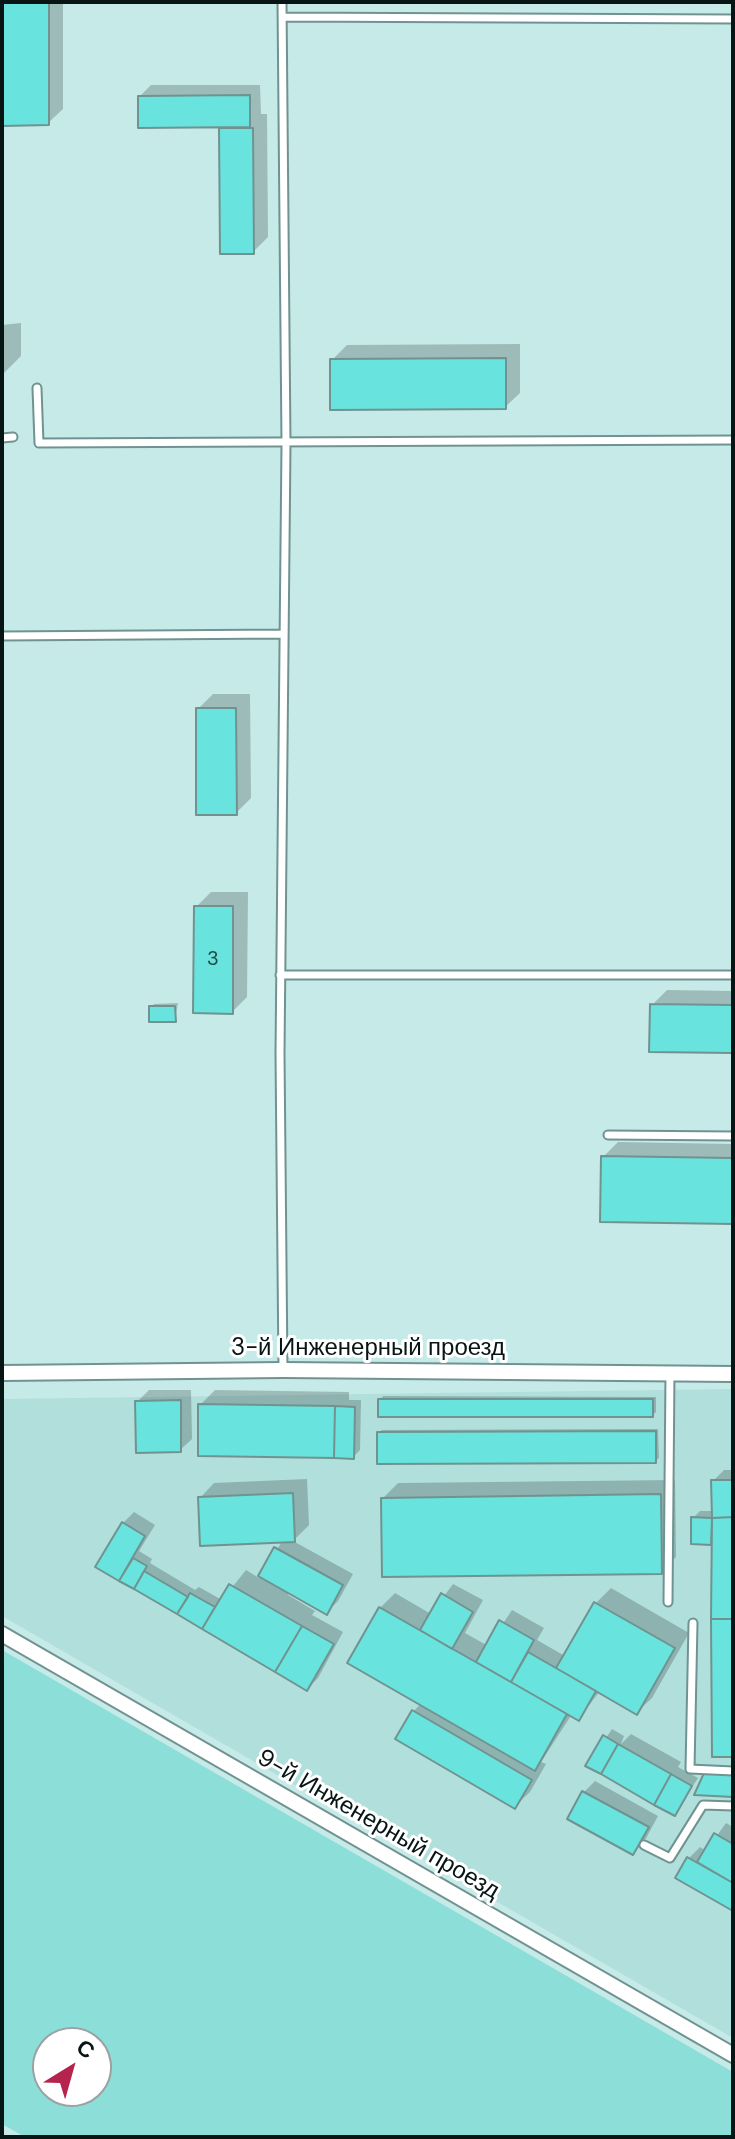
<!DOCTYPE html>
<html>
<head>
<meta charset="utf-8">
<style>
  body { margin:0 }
  #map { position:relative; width:735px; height:2139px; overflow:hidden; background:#c5eae8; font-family:"DM Sans",sans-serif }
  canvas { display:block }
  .frame { position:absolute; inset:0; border:4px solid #071514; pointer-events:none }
  .north { position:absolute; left:32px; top:2027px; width:80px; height:80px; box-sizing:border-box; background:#fff; border:2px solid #9ca1a1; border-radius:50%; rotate:37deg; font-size:22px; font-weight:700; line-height:32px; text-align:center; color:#071514 }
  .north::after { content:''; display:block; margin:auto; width:28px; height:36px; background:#b5244c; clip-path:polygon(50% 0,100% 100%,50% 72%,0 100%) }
</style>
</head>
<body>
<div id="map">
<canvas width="735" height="2139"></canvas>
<div class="frame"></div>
<div class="north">С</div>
</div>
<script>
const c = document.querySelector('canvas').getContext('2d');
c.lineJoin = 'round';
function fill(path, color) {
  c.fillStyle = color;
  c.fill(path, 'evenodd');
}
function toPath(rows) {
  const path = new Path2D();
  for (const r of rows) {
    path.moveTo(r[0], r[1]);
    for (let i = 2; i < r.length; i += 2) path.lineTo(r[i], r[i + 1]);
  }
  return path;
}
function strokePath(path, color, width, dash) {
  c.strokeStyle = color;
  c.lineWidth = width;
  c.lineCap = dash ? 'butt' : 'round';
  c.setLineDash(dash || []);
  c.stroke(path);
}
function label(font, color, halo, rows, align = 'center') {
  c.font = font + ' "DM Sans",sans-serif';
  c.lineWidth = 6;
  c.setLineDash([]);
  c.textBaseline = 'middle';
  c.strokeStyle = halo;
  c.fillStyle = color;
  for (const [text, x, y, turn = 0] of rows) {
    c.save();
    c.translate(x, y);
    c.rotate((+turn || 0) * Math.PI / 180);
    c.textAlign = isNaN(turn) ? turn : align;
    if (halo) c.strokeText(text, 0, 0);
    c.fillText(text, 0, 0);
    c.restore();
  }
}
fill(toPath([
  [733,1389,733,2038,2,1616,2,1399]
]), '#b1dfdc');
fill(toPath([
  [2,1650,733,2072,733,2137,25,2137,2,2124],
  [48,2043,96,2043,96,2091,48,2091]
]), '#8cded9');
fill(toPath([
  [2,2,63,2,63,109,48,123,2,124],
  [151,85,260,85,261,114,267,114,268,237,253,252,221,129,224,126,140,96],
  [21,323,21,356,2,375,2,325],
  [520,344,520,393,505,407,332,360,347,345],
  [213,694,250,694,251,798,236,813,198,709],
  [211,892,248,892,247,997,232,1012,196,907],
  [667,990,733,991,733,1051,652,1005],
  [178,1003,175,1020,151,1007,154,1004],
  [618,1142,733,1144,733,1222,603,1157],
  [149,1390,191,1390,192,1439,180,1450,137,1402],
  [215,1390,349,1392,349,1400,361,1400,360,1450,353,1457,200,1405],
  [383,1396,656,1397,656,1412,653,1415,380,1400],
  [658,1429,659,1458,655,1461,378,1433,382,1430],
  [724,1470,733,1470,733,1755,714,1540,710,1543,693,1518,700,1511,713,1511,713,1481],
  [307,1479,309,1525,293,1541,353,1574,338,1601,327,1612,290,1592,288,1595,315,1611,312,1615,343,1632,318,1678,307,1689,98,1566,123,1523,134,1512,155,1525,139,1551,152,1559,150,1563,195,1590,199,1587,222,1600,246,1570,259,1578,283,1540,200,1498,214,1483],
  [675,1480,676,1557,661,1572,383,1498,398,1483],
  [453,1584,483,1600,465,1633,488,1646,512,1610,544,1628,537,1640,565,1656,596,1603,611,1588,689,1633,652,1698,637,1712,600,1691,579,1718,572,1714,541,1762,546,1764,530,1792,515,1806,414,1711,421,1703,380,1608,395,1593,431,1614],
  [612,1729,624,1736,621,1744,631,1734,681,1762,678,1767,698,1778,675,1814,588,1765],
  [595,1781,658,1816,644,1842,633,1853,570,1818,584,1792],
  [726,1823,733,1827,733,1909,689,1858,700,1847,706,1851]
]), '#0003');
const building = toPath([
  [2,2,49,2,49,125,2,126,2,2],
  [250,95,250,127,138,128,138,96,250,95],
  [219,128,253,128,254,254,220,254,219,128],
  [506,358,506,409,330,410,330,359,506,358],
  [196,708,236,708,237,815,196,815,196,708],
  [194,906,233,906,233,1014,193,1013,194,906],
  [650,1004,733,1005,733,1053,649,1052,650,1004],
  [149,1006,175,1006,176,1022,149,1022,149,1006],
  [601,1156,733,1158,733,1224,600,1222,601,1156],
  [378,1399,653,1399,653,1417,378,1417,378,1399],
  [181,1400,181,1452,136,1453,135,1401,181,1400],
  [198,1404,335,1406,334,1458,198,1456,198,1404],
  [335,1406,355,1407,354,1459,334,1458,335,1406],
  [656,1431,656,1463,377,1464,377,1432,656,1431],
  [711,1480,733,1480,733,1517,712,1518,711,1480],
  [293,1493,295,1542,200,1546,198,1497,293,1493],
  [661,1494,662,1574,382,1577,381,1498,661,1494],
  [691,1517,712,1518,711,1545,691,1544,691,1517],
  [733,1517,733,1619,711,1619,712,1518,733,1517],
  [122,1522,145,1536,119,1581,95,1567,122,1522],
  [274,1547,343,1585,327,1615,258,1576,274,1547],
  [133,1558,147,1566,134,1589,119,1581,133,1558],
  [144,1571,188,1597,177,1614,134,1589,144,1571],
  [229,1584,302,1626,275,1672,202,1629,229,1584],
  [190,1593,215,1607,202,1629,177,1614,190,1593],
  [441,1593,473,1612,452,1649,420,1630,441,1593],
  [594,1602,675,1648,637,1715,556,1668,594,1602],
  [379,1607,567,1714,535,1771,347,1663,379,1607],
  [711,1619,733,1619,733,1757,712,1757,711,1619],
  [499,1620,534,1640,511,1682,476,1662,499,1620],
  [302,1626,334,1644,307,1691,275,1672,302,1626],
  [528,1652,596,1691,579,1721,511,1682,528,1652],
  [412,1710,532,1780,515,1809,395,1739,412,1710],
  [603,1735,618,1744,601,1774,585,1766,603,1735],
  [618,1744,671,1774,654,1805,601,1774,618,1744],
  [704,1773,733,1775,733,1797,694,1795,704,1773],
  [671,1774,692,1786,675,1816,654,1805,671,1774],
  [582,1791,649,1827,633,1855,567,1819,582,1791],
  [714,1833,733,1844,733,1883,697,1862,714,1833],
  [687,1857,733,1883,733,1911,675,1878,687,1857]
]);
fill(building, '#69e3dd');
strokePath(building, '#709390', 2);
const service = toPath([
  [282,2,286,444,280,1053,283,1370],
  [283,17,733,19],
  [37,388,39,443,733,440],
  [2,438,13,437],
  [2,636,284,634],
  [280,975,733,975],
  [608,1135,733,1136],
  [668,1602,670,1373],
  [693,1623,690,1769,733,1771],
  [644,1845,670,1858,703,1805,733,1806]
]);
const minor = toPath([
  [2,1373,283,1370,733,1374],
  [2,1634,733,2055]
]);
strokePath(service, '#709391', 11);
strokePath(minor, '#709391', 18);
strokePath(service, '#fff', 7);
strokePath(minor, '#fff', 14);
label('20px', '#204846', null, [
  ["3",213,960]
]);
label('24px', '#071514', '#fff', [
  ["3-й Инженерный проезд",368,1349],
  ["9-й Инженерный проезд",378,1825,30]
]);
</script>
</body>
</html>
